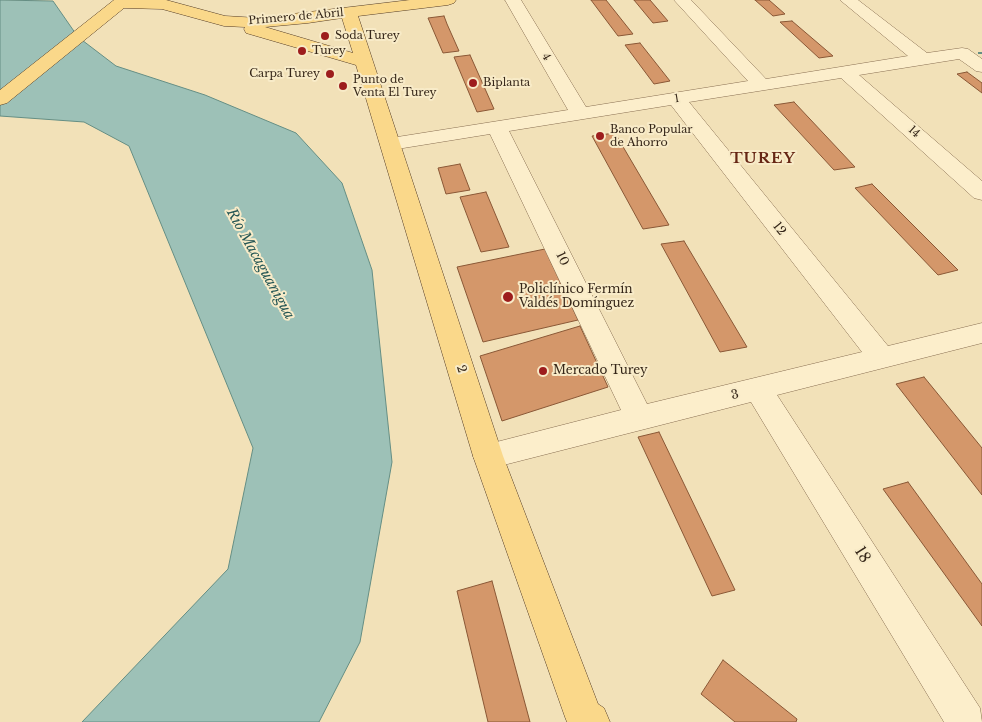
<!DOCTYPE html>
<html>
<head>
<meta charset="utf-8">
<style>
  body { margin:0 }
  canvas { display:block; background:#f2e1b8 }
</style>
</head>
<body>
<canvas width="982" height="722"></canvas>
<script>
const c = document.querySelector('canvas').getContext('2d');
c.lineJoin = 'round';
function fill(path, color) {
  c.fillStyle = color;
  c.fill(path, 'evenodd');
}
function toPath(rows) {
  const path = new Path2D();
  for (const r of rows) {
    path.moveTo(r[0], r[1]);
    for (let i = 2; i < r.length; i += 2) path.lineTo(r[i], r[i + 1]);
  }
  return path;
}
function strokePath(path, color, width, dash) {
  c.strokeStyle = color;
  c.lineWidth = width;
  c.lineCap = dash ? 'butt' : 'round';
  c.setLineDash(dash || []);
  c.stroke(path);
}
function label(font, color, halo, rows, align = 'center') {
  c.font = font + ' "Libre Baskerville",serif';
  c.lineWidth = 4;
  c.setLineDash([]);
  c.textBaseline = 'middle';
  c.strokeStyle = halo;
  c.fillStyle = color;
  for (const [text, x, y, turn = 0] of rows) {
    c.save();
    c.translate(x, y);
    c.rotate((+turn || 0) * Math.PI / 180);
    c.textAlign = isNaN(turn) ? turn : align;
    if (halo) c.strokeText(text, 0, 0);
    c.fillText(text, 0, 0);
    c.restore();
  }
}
const water = toPath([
  [0,0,53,1,78,37,116,66,205,95,296,133,342,183,372,270,392,462,360,642,319,722,82,722,228,569,253,448,129,146,84,122,0,116,0,0]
]);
fill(water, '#9dc1b7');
strokePath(water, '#658e84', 1);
fill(toPath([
  [978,52,982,52,982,54,978,54,978,52]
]), '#658e84');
const building = toPath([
  [591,0,606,0,633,34,618,36,591,0],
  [634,0,650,0,668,21,653,23,634,0],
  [755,0,769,0,785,14,773,16,755,0],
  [444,16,447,24,459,51,443,53,428,18,444,16],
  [792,21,833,56,819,58,780,22,792,21],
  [640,43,670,81,654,84,625,45,640,43],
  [470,55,494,109,477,112,454,57,470,55],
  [967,72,982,83,982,93,957,74,967,72],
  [794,102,855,167,834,170,774,105,794,102],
  [615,133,622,145,669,225,643,229,592,136,615,133],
  [460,164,470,190,446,194,438,168,460,164],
  [872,184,958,270,938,275,855,188,872,184],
  [486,192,509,247,481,252,460,197,486,192],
  [684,241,747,347,720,352,661,244,684,241],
  [545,249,578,320,483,342,457,267,545,249],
  [580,326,608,387,502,421,480,356,580,326],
  [924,377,982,448,982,495,896,384,924,377],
  [659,432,735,590,712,596,638,437,659,432],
  [908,482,982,584,982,626,883,489,908,482],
  [492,581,530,722,488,722,457,591,492,581],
  [723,660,797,719,796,722,735,722,701,694,723,660]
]);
fill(building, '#d4976a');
strokePath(building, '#8a5836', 1);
const minor = toPath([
  [505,0,521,0,586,107,748,81,674,0,691,0,766,79,908,56,840,0,858,0,927,53,962,48,968,49,982,59,982,72,976,71,959,59,859,75,982,181,982,200,974,198,841,78,689,102,888,346,982,323,982,343,777,395,980,708,982,722,944,722,751,402,488,469,477,465,473,456,477,447,621,410,490,134,391,150,384,148,381,144,384,140,391,138,568,110,505,0],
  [671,105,862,352,647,404,509,131,671,105]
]);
const major = toPath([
  [114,0,166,0,225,16,258,18,410,0,456,0,454,3,448,5,358,16,503,456,598,704,604,708,610,722,567,722,565,717,473,456,356,65,246,33,244,29,245,27,224,26,162,9,124,8,7,103,0,105,0,90,114,0],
  [342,18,353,53,265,27,308,23,342,18]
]);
strokePath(minor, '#896f52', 1);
strokePath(major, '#553d27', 1);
fill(minor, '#fceecb');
fill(major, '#fad88a');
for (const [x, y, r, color] of [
  [325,36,5,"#9d1d1d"],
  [302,51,5,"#9d1d1d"],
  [330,74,5,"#9d1d1d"],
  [473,83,5,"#9d1d1d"],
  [343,86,5,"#9d1d1d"],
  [600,136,5,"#9d1d1d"],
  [508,297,6,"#9d1d1d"],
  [543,371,5,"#9d1d1d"]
]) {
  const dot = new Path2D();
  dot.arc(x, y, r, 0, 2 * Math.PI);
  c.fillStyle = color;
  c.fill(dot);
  strokePath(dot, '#f8ebc8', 2);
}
label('11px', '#362719', '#f8ebc8', [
  ["Primero de Abril",296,17,-5],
  ["4",546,57,60],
  ["1",677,99,-9],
  ["14",914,132,42]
]);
label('11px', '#362719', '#f8ebc8', [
  ["Soda Turey",335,36],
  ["Turey",312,51],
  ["Carpa Turey",320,74,"right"],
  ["Punto de",353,80],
  ["Venta El Turey",353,93],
  ["Biplanta",483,83],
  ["Banco Popular",610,130],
  ["de Ahorro",610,143]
], 'left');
label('12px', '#362719', '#f8ebc8', [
  ["12",779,229,52],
  ["10",562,259,64],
  ["2",461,369,73],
  ["3",735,395,-14]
]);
label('12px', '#362719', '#f8ebc8', [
  ["Policlínico Fermín",519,290],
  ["Valdés Domínguez",519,304],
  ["Mercado Turey",553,371]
], 'left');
label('italic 14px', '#265755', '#f8ebc8', [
  ["Río Macaguanigua",260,264,61]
]);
c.letterSpacing = '1px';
label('bold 15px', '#662614', '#f8ebc8', [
  ["TUREY",763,159]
]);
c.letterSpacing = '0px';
label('15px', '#362719', '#f8ebc8', [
  ["18",862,555,58]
]);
</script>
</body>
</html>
